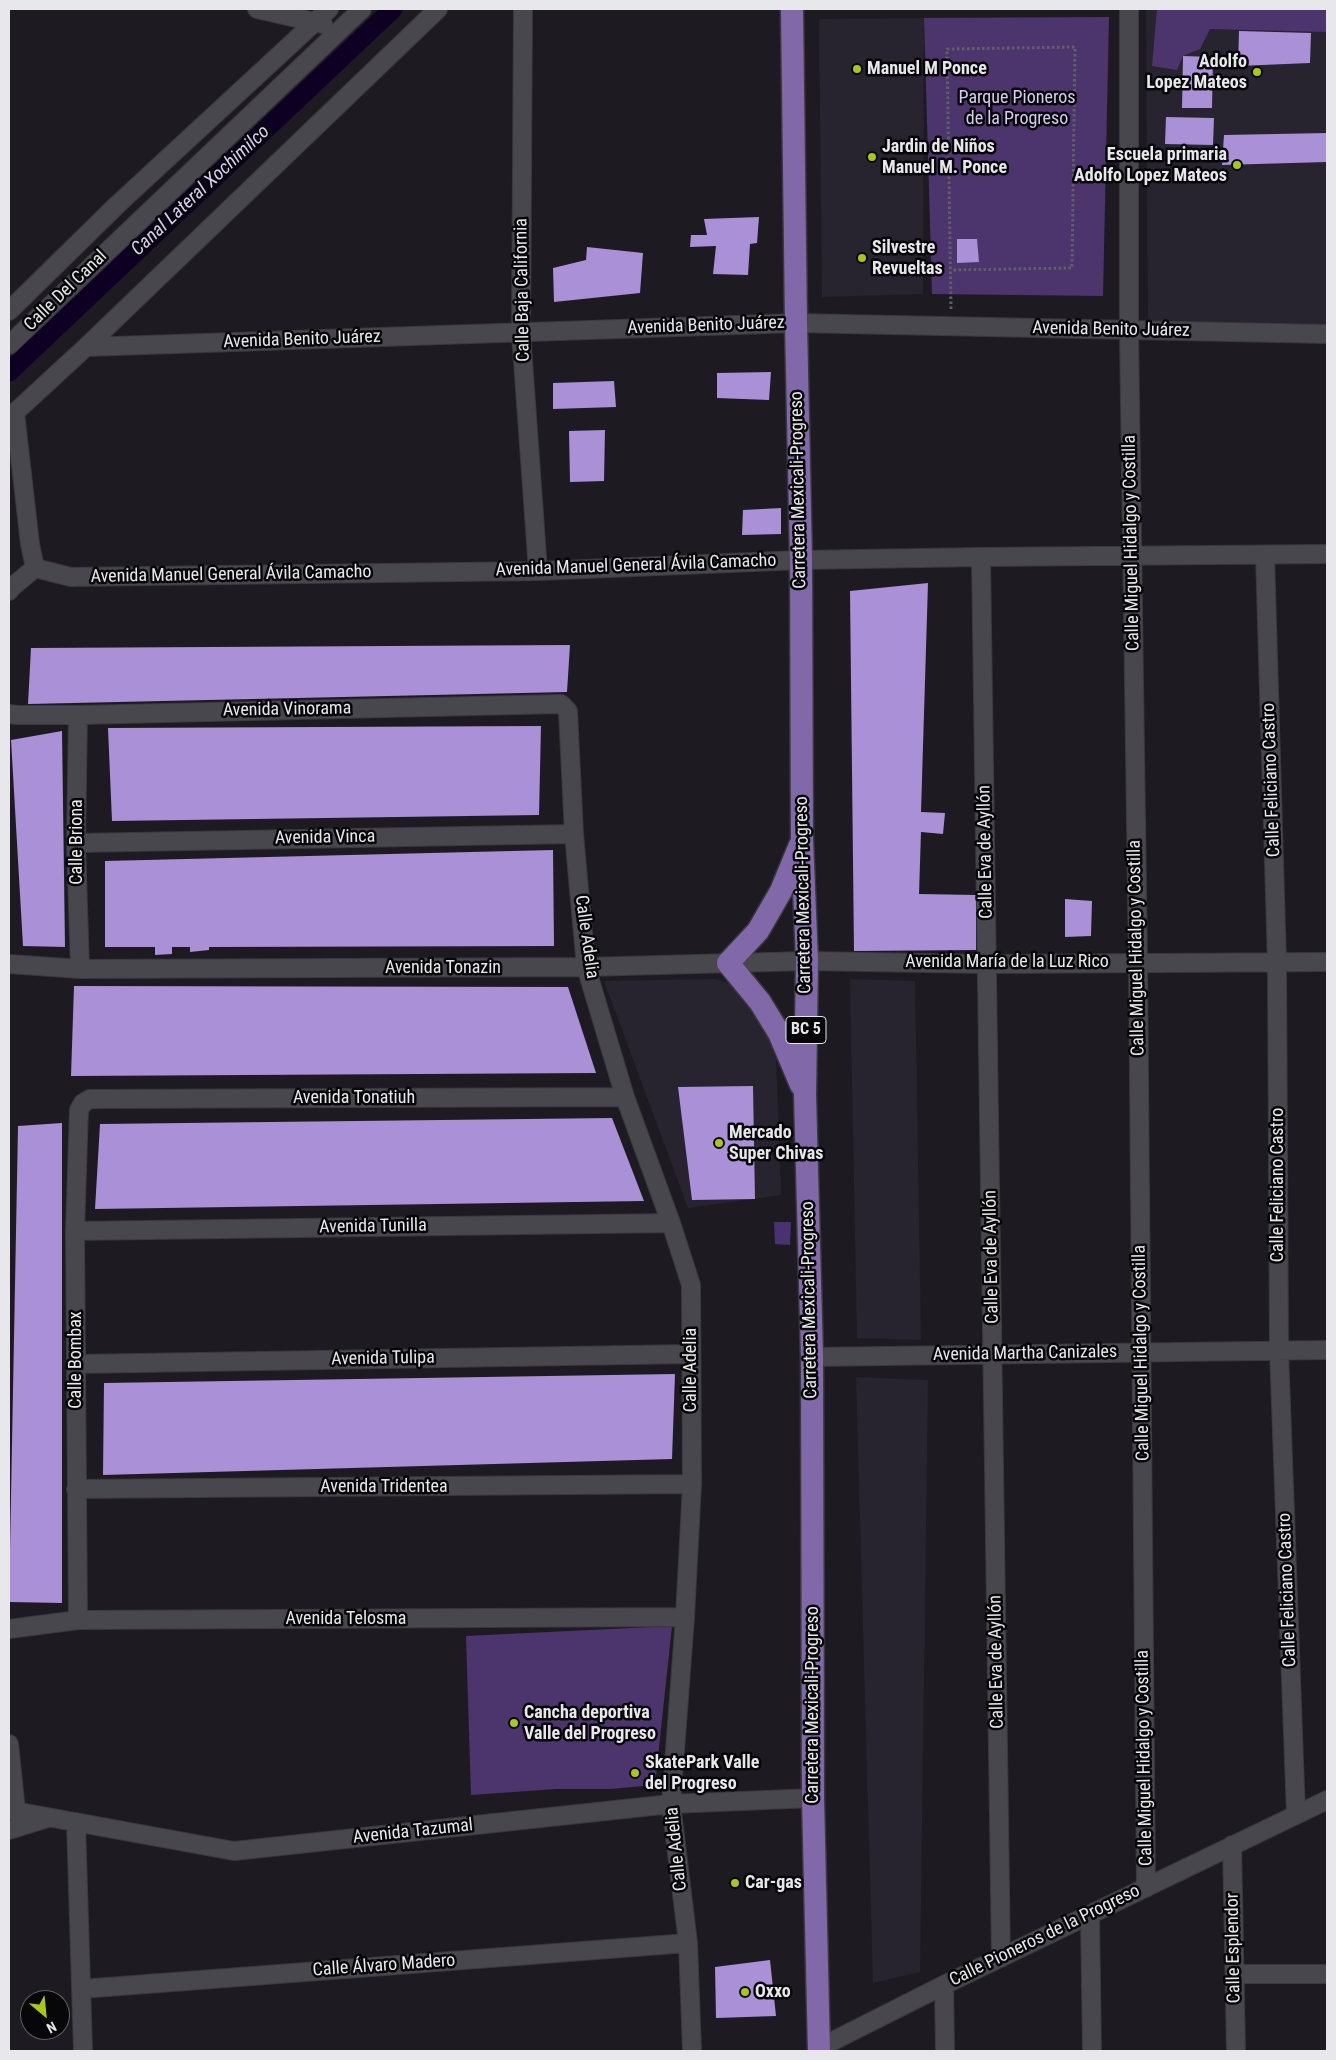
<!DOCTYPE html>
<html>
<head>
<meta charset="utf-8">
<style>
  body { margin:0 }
  #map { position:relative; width:1336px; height:2060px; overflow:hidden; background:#1d1b21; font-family:"Roboto Condensed",sans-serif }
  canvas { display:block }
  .frame { position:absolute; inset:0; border:10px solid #e8e7eb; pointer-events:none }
  .north { position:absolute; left:20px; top:1990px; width:50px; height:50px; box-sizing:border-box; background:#070709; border:1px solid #616163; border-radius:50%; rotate:152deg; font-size:14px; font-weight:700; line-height:20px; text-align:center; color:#e8e7eb }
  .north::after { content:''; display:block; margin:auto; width:18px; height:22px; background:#a9c719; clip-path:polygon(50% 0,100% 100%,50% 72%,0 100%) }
</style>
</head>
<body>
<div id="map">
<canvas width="1336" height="2060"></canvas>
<div class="frame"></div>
<div class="north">N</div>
</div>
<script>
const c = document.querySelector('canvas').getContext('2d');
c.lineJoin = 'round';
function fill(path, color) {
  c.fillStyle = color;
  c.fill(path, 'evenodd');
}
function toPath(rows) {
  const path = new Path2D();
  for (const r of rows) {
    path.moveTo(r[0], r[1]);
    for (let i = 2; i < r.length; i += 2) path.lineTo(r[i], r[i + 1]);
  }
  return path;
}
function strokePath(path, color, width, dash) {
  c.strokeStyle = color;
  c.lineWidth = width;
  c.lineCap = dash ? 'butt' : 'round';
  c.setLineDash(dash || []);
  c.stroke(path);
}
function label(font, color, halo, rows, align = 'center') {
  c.font = font + ' "Roboto Condensed",sans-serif';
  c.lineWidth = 5;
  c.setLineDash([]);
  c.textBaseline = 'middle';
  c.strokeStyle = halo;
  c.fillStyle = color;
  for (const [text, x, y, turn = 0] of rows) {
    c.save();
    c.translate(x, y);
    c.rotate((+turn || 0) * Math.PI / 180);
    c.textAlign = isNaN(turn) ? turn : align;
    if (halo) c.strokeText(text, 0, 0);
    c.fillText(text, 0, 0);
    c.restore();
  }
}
fill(toPath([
  [1146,9,1327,9,1327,324,1148,322],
  [924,18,923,294,822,297,819,19],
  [714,979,734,984,769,1028,776,1058,781,1195,688,1208,604,981],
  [850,979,915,981,921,1340,857,1338],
  [856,1377,928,1380,920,1972,873,1983]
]), '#27232f');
fill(toPath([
  [1157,9,1327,9,1327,32,1210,29,1200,49,1183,56,1177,70,1152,66],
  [1109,17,1103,296,932,294,924,18],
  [672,1626,655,1785,610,1789,556,1789,471,1795,466,1636]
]), '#4b356c');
fill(toPath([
  [774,1222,791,1222,790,1245,775,1244]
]), '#4a316f');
strokePath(toPath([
  [9,372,393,9]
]), '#0e0023', 19);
fill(toPath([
  [1239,31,1311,33,1310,63,1238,66],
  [1183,56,1213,57,1212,108,1182,108],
  [1166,117,1214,118,1213,145,1165,144],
  [1327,133,1327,162,1222,165,1224,135],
  [759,217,757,243,750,244,748,275,713,274,716,246,690,247,691,235,707,235,704,219],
  [957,239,977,239,979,262,957,263],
  [587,247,643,253,640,293,554,302,553,268,586,260],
  [771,372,769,400,717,398,717,373],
  [614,381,616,407,553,409,553,383],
  [605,430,604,481,570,482,569,431],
  [781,508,781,534,742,535,743,510],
  [928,583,921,812,945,813,943,834,921,832,919,894,976,895,976,950,854,951,850,591],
  [570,645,567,692,28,704,31,648],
  [541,726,539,815,112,821,108,728],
  [62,731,65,947,23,946,11,740],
  [553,850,554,946,209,947,209,950,190,952,190,947,172,947,172,954,155,955,155,947,105,947,105,861],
  [1065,899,1092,901,1091,936,1065,937],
  [74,986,568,987,596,1073,71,1076],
  [753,1086,755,1199,692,1200,678,1087],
  [612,1118,644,1201,95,1209,100,1124],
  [62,1123,62,1603,9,1602,18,1126],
  [675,1374,672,1459,103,1475,104,1383],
  [770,1960,776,2016,716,2018,715,1967]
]), '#a990d7');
const minor = toPath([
  [257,9,323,24],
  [523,9,521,333,538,571],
  [1129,9,1129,331,1138,960,1146,1888],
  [9,311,117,205,329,9],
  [9,345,362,9],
  [86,347,796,323,1327,334],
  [15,413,30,544,35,568],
  [9,418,86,347,438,9],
  [1265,555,1277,963,1279,1350,1296,1815],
  [981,557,1001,1958],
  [35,568,71,577,538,571,801,560,981,557,1327,554],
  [9,591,12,587,35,568],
  [9,714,17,715,78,715,561,704,568,711,574,834,586,967,625,1097,671,1223,691,1285,692,1484,685,1617,671,1804,688,1943,692,2051],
  [78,715,76,843,80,969],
  [76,843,574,834],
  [9,964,80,969,586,967,807,961,987,964,1327,962],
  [75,1231,671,1223],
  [812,1357,1327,1350],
  [77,1364,690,1354],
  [76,1489,692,1484],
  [78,1620,75,1231,79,1110,83,1103,90,1099,625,1097],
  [9,1629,78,1620,685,1617],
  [9,1744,16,1811],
  [9,1810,234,1851,671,1804,813,1798],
  [76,1822,83,2051],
  [9,1830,48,1818],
  [1232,1845,1236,2051],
  [1090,1916,1092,2051],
  [1235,1974,1327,1974],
  [944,1985,945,2051],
  [81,1989,688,1943],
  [819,2048,944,1985,1327,1800]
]);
const major = toPath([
  [792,9,796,323,801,560,802,839,807,961,805,1095,812,1357,813,1798,819,2051],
  [800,845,781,891,758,931,728,963,760,1002,779,1033,801,1085]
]);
strokePath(minor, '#39383c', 20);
strokePath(major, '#39383c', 25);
strokePath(toPath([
  [951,309,947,49,1075,47,1072,268,951,270]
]), '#616065', 3, [2.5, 2.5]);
strokePath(minor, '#49474e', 18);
strokePath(major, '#8168a9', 22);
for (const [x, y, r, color] of [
  [857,69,5,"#a9c719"],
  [1257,72,5,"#a9c719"],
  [872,157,5,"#a9c719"],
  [1237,165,5,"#a9c719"],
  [862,258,5,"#a9c719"],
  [719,1143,5,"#a9c719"],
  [514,1723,5,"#a9c719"],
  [635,1773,5,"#a9c719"],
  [735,1883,5,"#a9c719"],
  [745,1992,5,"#a9c719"]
]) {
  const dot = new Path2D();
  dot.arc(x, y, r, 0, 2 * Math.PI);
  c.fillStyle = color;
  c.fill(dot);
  strokePath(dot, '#070709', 2);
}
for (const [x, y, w] of [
  [806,1030,40]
]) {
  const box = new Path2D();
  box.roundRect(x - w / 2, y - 13.5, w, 27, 4);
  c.fillStyle = '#070709';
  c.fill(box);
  strokePath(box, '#e8e7eb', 1);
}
label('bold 16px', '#e8e7eb', null, [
  ["BC 5",806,1030]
]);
label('bold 18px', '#e8e7eb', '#070709', [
  ["Adolfo",1247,62,"right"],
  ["Lopez Mateos",1247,83,"right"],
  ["Manuel M Ponce",867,69],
  ["Jardin de Niños",882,147],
  ["Manuel M. Ponce",882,168],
  ["Escuela primaria",1227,155,"right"],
  ["Adolfo Lopez Mateos",1227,176,"right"],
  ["Silvestre",872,248],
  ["Revueltas",872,269],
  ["Mercado",729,1133],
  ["Super Chivas",729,1154],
  ["Cancha deportiva",524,1713],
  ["Valle del Progreso",524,1734],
  ["SkatePark Valle",645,1763],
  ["del Progreso",645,1784],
  ["Car-gas",745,1883],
  ["Oxxo",755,1992]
], 'left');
label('18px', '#d8ccf2', '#070709', [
  ["Parque Pioneros",1017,98],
  ["de la Progreso",1017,119]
]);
label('18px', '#e8e7eb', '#070709', [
  ["Calle Baja California",523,290,-91],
  ["Calle Del Canal",66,291,-44],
  ["Avenida Benito Juárez",706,326,-2],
  ["Avenida Benito Juárez",1111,330,1],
  ["Avenida Benito Juárez",302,340,-2],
  ["Carretera Mexicali-Progreso",799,490,-91],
  ["Calle Miguel Hidalgo y Costilla",1132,543,-91],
  ["Avenida Manuel General Ávila Camacho",636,566,-2],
  ["Avenida Manuel General Ávila Camacho",231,575,-1],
  ["Avenida Vinorama",287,710,-1],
  ["Calle Feliciano Castro",1272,780,-92],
  ["Avenida Vinca",325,838,-1],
  ["Calle Briona",77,842,-90],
  ["Calle Eva de Ayllón",986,852,-91],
  ["Carretera Mexicali-Progreso",804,895,-91],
  ["Calle Adelia",586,937,82],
  ["Calle Miguel Hidalgo y Costilla",1137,948,-91],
  ["Avenida María de la Luz Rico",1007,962],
  ["Avenida Tonazin",443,968],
  ["Avenida Tonatiuh",354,1098],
  ["Calle Feliciano Castro",1278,1185,-90],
  ["Avenida Tunilla",373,1227,-1],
  ["Calle Eva de Ayllón",992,1257,-91],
  ["Carretera Mexicali-Progreso",810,1300,-91],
  ["Calle Miguel Hidalgo y Costilla",1142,1353,-91],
  ["Avenida Martha Canizales",1025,1354,-1],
  ["Avenida Tulipa",383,1359,-1],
  ["Calle Bombax",76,1360,-90],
  ["Calle Adelia",691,1370,-90],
  ["Avenida Tridentea",384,1487],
  ["Calle Feliciano Castro",1288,1590,-92],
  ["Avenida Telosma",346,1619],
  ["Calle Eva de Ayllón",997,1662,-91],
  ["Carretera Mexicali-Progreso",813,1705,-90],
  ["Calle Miguel Hidalgo y Costilla",1145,1758,-91],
  ["Avenida Tazumal",413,1832,-6],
  ["Calle Adelia",677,1849,-96],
  ["Calle Pioneros de la Progreso",1045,1936,-26],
  ["Calle Esplendor",1234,1948,-91],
  ["Calle Álvaro Madero",384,1966,-4]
]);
label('italic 19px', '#dbcef5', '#070709', [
  ["Canal Lateral Xochimilco",201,191,-43]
]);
</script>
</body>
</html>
